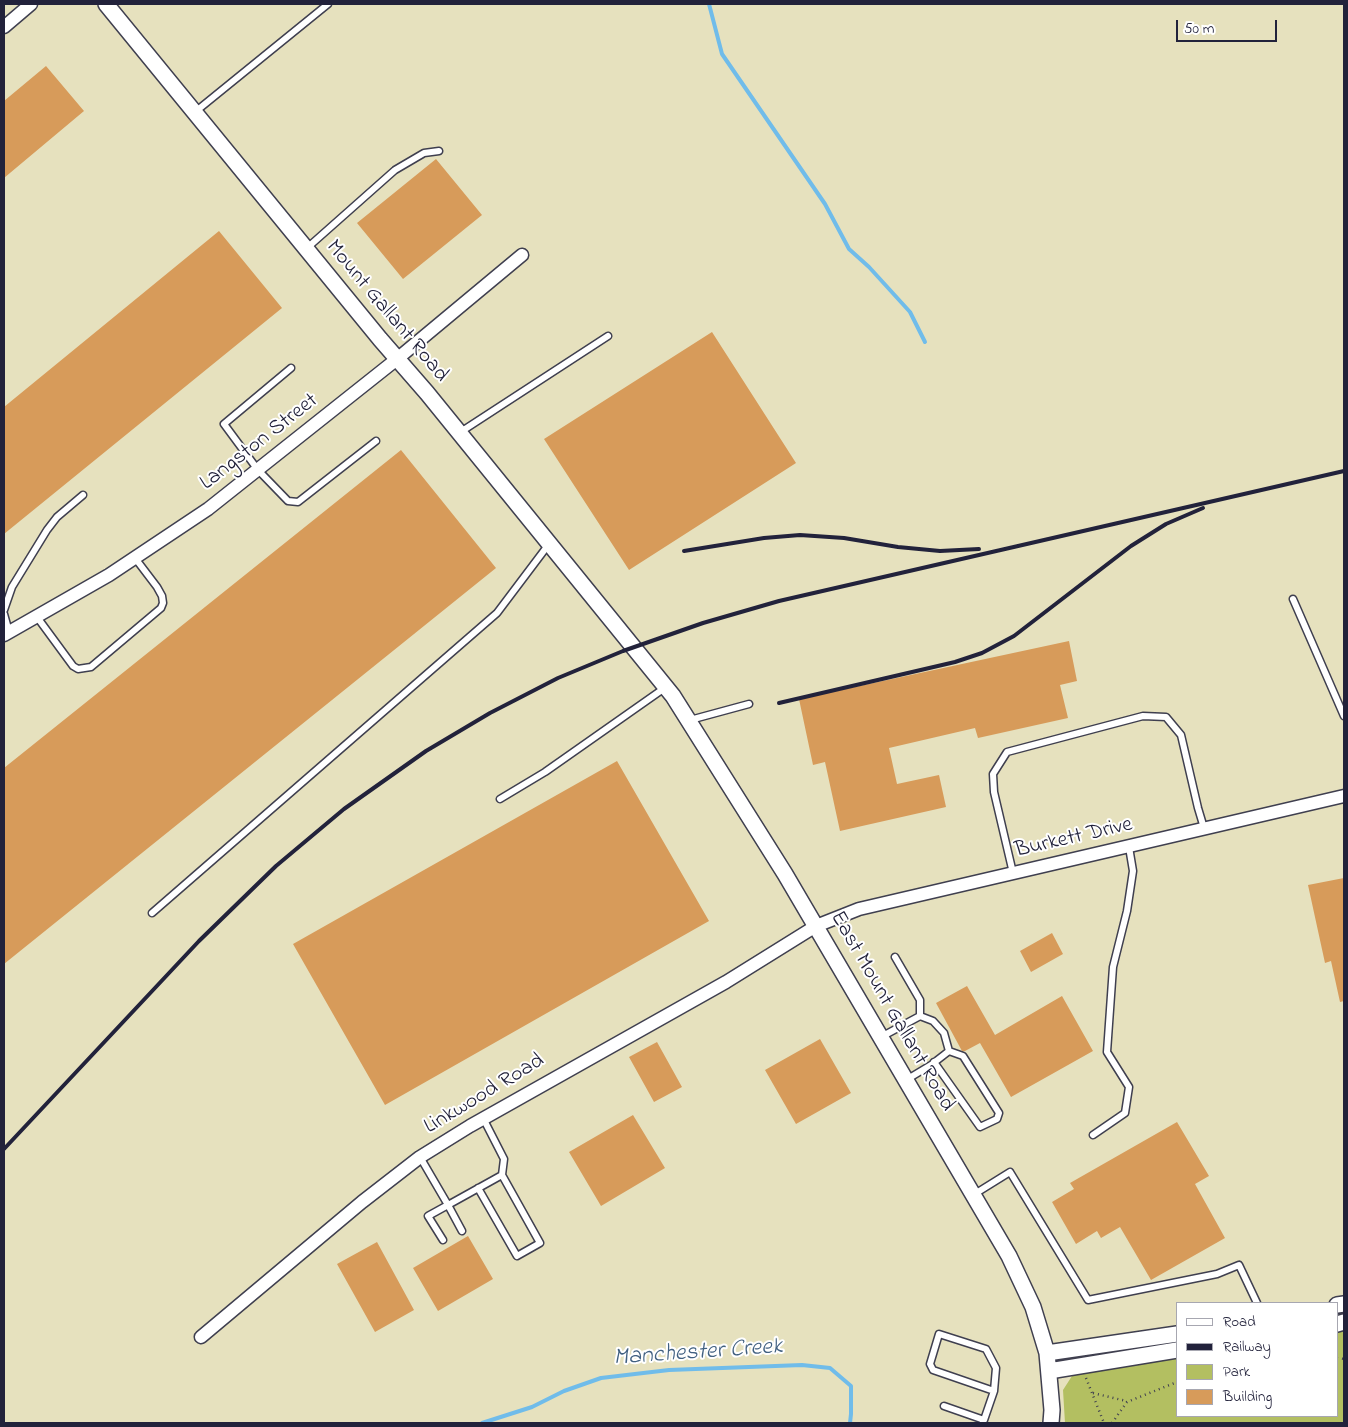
<!DOCTYPE html>
<html>
<head>
<meta charset="utf-8">
<style>
  body { margin:0 }
  #map { position:relative; width:1348px; height:1427px; overflow:hidden; background:#e6e1be; font-family:"Indie Flower",sans-serif }
  canvas { display:block }
  .frame { position:absolute; inset:0; border:5px solid #22223b; pointer-events:none }
  .legend { position:absolute; left:1176px; top:1302px; width:162px; height:115px; box-sizing:border-box; background:#fff; border:1px solid #a7a7b1; margin:0; padding:6px 9px; list-style:none; font-size:15px; color:#22223b }
  .legend li { display:flex; align-items:center; gap:10px; height:25px }
  .legend b { width:25px; border:1px solid #a7a7b1 }
  .scale { position:absolute; left:1176px; top:20px; width:101px; height:22px; box-sizing:border-box; border:2px solid #22223b; border-top:0; padding-left:6px; font-size:15px; line-height:18px; white-space:nowrap; color:#22223b; -webkit-text-stroke:4px #fff; paint-order:stroke }
</style>
</head>
<body>
<div id="map">
<canvas width="1348" height="1427"></canvas>
<div class="frame"></div>
<ul class="legend">
<li><b style="height:6px;background:#fff"></b>Road</li>
<li><b style="height:6px;background:#22223b"></b>Railway</li>
<li><b style="height:14px;background:#b3bf61"></b>Park</li>
<li><b style="height:14px;background:#d79b5a"></b>Building</li>
</ul>
<div class="scale">50 m</div>
</div>
<script>
const c = document.querySelector('canvas').getContext('2d');
c.lineJoin = 'round';
function fill(path, color) {
  c.fillStyle = color;
  c.fill(path, 'evenodd');
}
function toPath(rows) {
  const path = new Path2D();
  for (const r of rows) {
    path.moveTo(r[0], r[1]);
    for (let i = 2; i < r.length; i += 2) path.lineTo(r[i], r[i + 1]);
  }
  return path;
}
function strokePath(path, color, width, dash) {
  c.strokeStyle = color;
  c.lineWidth = width;
  c.lineCap = dash ? 'butt' : 'round';
  c.setLineDash(dash || []);
  c.stroke(path);
}
function label(font, color, halo, rows, align = 'center') {
  c.font = font + ' "Indie Flower",sans-serif';
  c.lineWidth = 4;
  c.setLineDash([]);
  c.textBaseline = 'middle';
  c.strokeStyle = halo;
  c.fillStyle = color;
  for (const [text, x, y, turn = 0] of rows) {
    c.save();
    c.translate(x, y);
    c.rotate((+turn || 0) * Math.PI / 180);
    c.textAlign = isNaN(turn) ? turn : align;
    if (halo) c.strokeText(text, 0, 0);
    c.fillText(text, 0, 0);
    c.restore();
  }
}
fill(toPath([
  [1344,1329,1344,1423,1065,1423,1063,1390,1072,1376,1094,1370,1177,1356,1177,1416,1337,1416,1337,1330]
]), '#b3bf61');
strokePath(toPath([
  [709,4,722,54,825,204,849,249,869,267,910,312,925,342],
  [482,1423,532,1407,564,1391,601,1378,669,1370,802,1365,830,1368,851,1386,851,1414,850,1423]
]), '#70bcea', 4);
fill(toPath([
  [46,66,84,111,4,178,4,101],
  [436,159,482,215,403,279,357,223],
  [219,231,282,308,4,534,4,407],
  [712,332,796,463,629,570,544,439],
  [401,450,496,568,4,964,4,768],
  [1069,641,1077,681,1060,685,1068,718,978,738,975,728,889,748,897,784,939,775,946,807,840,831,825,762,813,765,799,699],
  [617,761,709,921,385,1105,293,944],
  [1344,878,1344,1001,1340,1002,1331,961,1325,963,1308,885],
  [1052,933,1063,954,1031,972,1020,951],
  [967,986,995,1035,1062,996,1093,1051,1011,1097,980,1043,965,1051,962,1051,936,1003],
  [820,1039,851,1093,796,1124,765,1070],
  [657,1042,682,1087,654,1102,629,1057],
  [633,1115,665,1168,601,1206,569,1152],
  [1177,1122,1209,1176,1195,1184,1225,1238,1151,1280,1120,1227,1101,1238,1097,1231,1076,1244,1052,1202,1074,1189,1070,1183],
  [468,1236,493,1279,438,1311,413,1268],
  [377,1242,414,1310,375,1332,337,1264]
]), '#d79b5a');
const service = toPath([
  [195,112,328,4],
  [307,248,395,170,424,153,439,151],
  [291,368,224,424,258,470,288,501,298,502,376,441],
  [459,433,608,336],
  [1293,599,1344,716],
  [4,610,12,587,47,530,57,517,83,495],
  [4,614,9,632],
  [37,617,73,666,78,669,91,667,161,608,163,603,162,596,157,587,135,558],
  [690,720,749,704],
  [500,799,545,772,666,687],
  [1013,873,994,792,993,774,1007,752,1143,716,1166,717,1181,735,1198,808,1204,828],
  [152,913,497,613,549,544],
  [895,957,920,1000,920,1016],
  [881,1037,920,1016,933,1021,944,1033,949,1051,931,1065,906,1080],
  [934,1062,980,1127,997,1119,999,1113,963,1056,949,1051],
  [1093,1135,1125,1113,1129,1087,1107,1052,1113,967,1127,911,1133,871,1129,847],
  [420,1157,448,1205,502,1175,504,1159,483,1118],
  [478,1188,517,1256,540,1243,502,1175],
  [973,1195,1010,1172,1088,1300,1217,1274,1239,1265,1257,1303],
  [443,1240,428,1216,448,1205,462,1231],
  [944,1406,984,1420,983,1422],
  [984,1420,994,1391,996,1368,986,1349,939,1334,930,1364,933,1370,994,1391]
]);
const minor = toPath([
  [4,27,31,4],
  [4,635,109,575,208,509,397,359,522,255],
  [201,1337,362,1202,420,1157,470,1126,726,982,816,926,859,909,1344,796]
]);
const tertiary = toPath([
  [106,4,380,339,427,393,673,696,785,874,1009,1256,1033,1307,1047,1353,1052,1410,1051,1423],
  [1337,1305,1344,1304],
  [1337,1324,1344,1322],
  [1047,1353,1177,1334],
  [1049,1371,1177,1350]
]);
strokePath(service, '#3f3f4f', 9);
strokePath(minor, '#3f3f4f', 15);
strokePath(tertiary, '#3f3f4f', 18);
strokePath(toPath([
  [1337,1358,1344,1359],
  [1086,1378,1104,1423],
  [1093,1393,1126,1401],
  [1112,1423,1127,1402,1177,1382]
]), '#3f3f4f', 2.5, [1, 4]);
strokePath(service, '#fff', 6);
strokePath(minor, '#fff', 12);
strokePath(tertiary, '#fff', 15);
strokePath(toPath([
  [684,551,764,538,800,535,844,538,898,547,940,551,979,549],
  [779,703,955,662,982,653,1014,636,1131,546,1166,524,1203,508],
  [4,1149,199,941,276,866,344,809,426,751,490,713,558,678,623,651,703,623,779,601,1344,471]
]), '#22223b', 4);
label('22px', '#22223b', '#fff', [
  ["Mount Gallant Road",386,312,50],
  ["Langston Street",260,443,-38],
  ["Burkett Drive",1074,839,-13],
  ["East Mount Gallant Road",891,1012,60],
  ["Linkwood Road",485,1095,-31]
]);
label('italic 24px', '#416081', '#fff', [
  ["Manchester Creek",698,1354,-4]
]);
</script>
</body>
</html>
